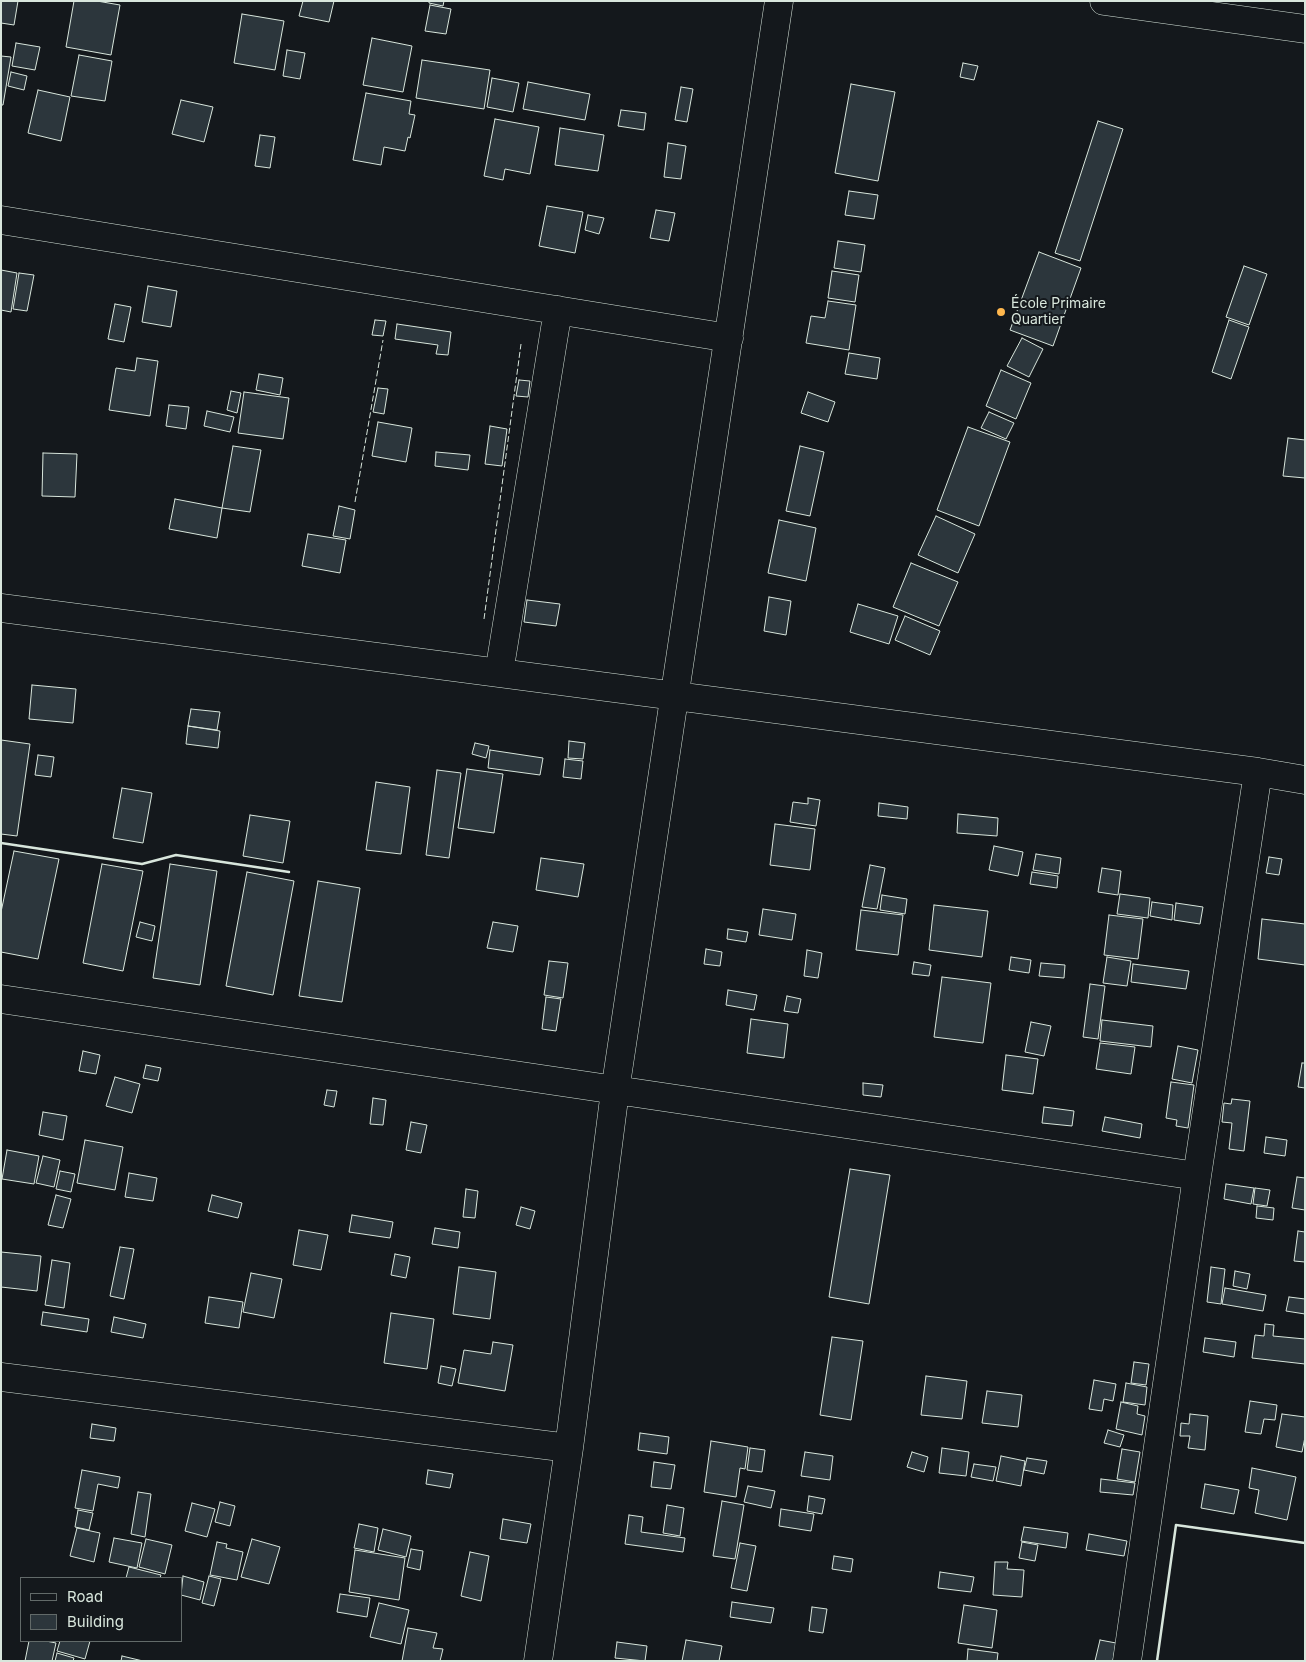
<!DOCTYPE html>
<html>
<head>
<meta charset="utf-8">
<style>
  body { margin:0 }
  #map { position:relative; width:1306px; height:1662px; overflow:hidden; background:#14181c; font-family:Inter,sans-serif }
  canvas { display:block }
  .frame { position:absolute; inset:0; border:2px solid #d8e6dc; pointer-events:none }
  .legend { position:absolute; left:20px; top:1577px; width:162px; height:65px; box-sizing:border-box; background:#14181c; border:1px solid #626a69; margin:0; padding:6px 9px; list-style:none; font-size:15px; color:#d8e6dc }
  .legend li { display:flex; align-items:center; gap:10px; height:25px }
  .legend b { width:25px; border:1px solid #626a69 }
</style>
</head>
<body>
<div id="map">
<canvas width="1306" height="1662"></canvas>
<div class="frame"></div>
<ul class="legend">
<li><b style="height:6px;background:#14181c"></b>Road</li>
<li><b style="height:14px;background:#2c363c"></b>Building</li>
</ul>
</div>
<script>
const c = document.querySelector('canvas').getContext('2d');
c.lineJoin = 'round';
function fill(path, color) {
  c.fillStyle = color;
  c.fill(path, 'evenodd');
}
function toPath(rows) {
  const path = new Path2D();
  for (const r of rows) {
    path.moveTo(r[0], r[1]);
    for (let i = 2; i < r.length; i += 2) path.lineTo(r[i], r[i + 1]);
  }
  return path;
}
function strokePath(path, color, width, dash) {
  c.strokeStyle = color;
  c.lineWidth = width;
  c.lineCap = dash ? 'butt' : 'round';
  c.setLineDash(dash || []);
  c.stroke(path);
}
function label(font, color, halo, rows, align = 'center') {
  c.font = font + ' Inter,sans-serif';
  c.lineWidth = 4;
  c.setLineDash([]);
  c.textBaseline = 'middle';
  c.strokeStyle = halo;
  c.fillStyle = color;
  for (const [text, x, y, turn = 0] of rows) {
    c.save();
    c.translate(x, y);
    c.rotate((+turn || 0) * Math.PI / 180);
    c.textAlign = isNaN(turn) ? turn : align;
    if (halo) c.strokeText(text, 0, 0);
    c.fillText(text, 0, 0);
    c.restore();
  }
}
const building = toPath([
  [1,1,18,1,14,25,1,23,1,1],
  [74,1,97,1,120,5,111,55,66,47,74,1],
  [303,1,334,1,329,22,299,16,303,1],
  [429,1,444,1,443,6,429,3,429,1],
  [430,5,451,9,446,34,425,31,430,5],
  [242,14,284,21,275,70,234,63,242,14],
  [372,38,412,46,403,92,363,85,372,38],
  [16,43,40,47,35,70,12,66,16,43],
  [287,50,305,53,300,79,283,76,287,50],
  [79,55,112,61,105,101,71,96,79,55],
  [1,56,11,57,3,105,1,105,1,56],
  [422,60,490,70,484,109,416,98,422,60],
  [963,63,978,66,974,80,960,77,963,63],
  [11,72,27,76,24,90,8,86,11,72],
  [492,78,519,83,513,112,487,107,492,78],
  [528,82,590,94,585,120,523,109,528,82],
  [851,84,895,92,878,181,835,173,851,84],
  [681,87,693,89,687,122,675,120,681,87],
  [38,90,70,97,61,141,28,133,38,90],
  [366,93,411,101,409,114,415,115,410,138,408,137,405,151,384,147,381,165,353,160,366,93],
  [181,100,213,107,204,142,172,134,181,100],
  [621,110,646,113,644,130,618,126,621,110],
  [495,119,539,127,530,174,505,169,503,180,484,176,495,119],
  [1098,121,1123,129,1080,261,1055,253,1098,121],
  [560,128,604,135,598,171,555,165,560,128],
  [260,135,275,137,270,168,255,166,260,135],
  [668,143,686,146,681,179,664,177,668,143],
  [849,191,878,195,874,219,845,215,849,191],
  [547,206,583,212,575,253,539,246,547,206],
  [656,210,675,213,669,241,650,238,656,210],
  [588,215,604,218,599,234,585,230,588,215],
  [838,241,865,245,861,272,834,268,838,241],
  [1039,252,1081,268,1053,346,1010,330,1039,252],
  [1244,266,1267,274,1249,325,1226,317,1244,266],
  [1,270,17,273,11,312,1,310,1,270],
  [832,271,859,275,855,302,828,298,832,271],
  [19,273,34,275,27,311,13,309,19,273],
  [148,286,177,291,171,327,142,322,148,286],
  [828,301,856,305,849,350,806,343,811,316,825,318,828,301],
  [115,304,131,307,124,342,108,339,115,304],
  [375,320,386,321,383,336,372,335,375,320],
  [1229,320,1249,327,1231,379,1212,372,1229,320],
  [397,324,451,332,448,355,436,354,438,345,395,339,397,324],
  [1022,338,1043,349,1029,377,1007,366,1022,338],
  [849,353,880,358,877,379,845,374,849,353],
  [137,358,158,361,150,416,109,410,116,368,135,371,137,358],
  [1001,370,1031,383,1016,419,986,406,1001,370],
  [259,374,283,378,280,395,256,390,259,374],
  [519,380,530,381,528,397,516,396,519,380],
  [378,388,388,389,384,414,373,412,378,388],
  [231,391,241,393,237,413,227,410,231,391],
  [244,392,289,398,283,439,238,433,244,392],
  [808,392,835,402,828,422,801,413,808,392],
  [169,405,189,407,186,429,166,426,169,405],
  [207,411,234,417,230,432,204,426,207,411],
  [989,412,1014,423,1006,439,981,428,989,412],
  [378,422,412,428,406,462,372,456,378,422],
  [490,426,507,429,502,466,485,464,490,426],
  [968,427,1010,442,979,526,937,510,968,427],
  [1288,438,1305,440,1305,478,1283,476,1288,438],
  [233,446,261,450,250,512,222,508,233,446],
  [800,446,824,452,810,516,786,511,800,446],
  [436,452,470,455,468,470,435,466,436,452],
  [43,453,77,454,75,497,42,496,43,453],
  [175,499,222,508,217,538,169,529,175,499],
  [339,506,355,510,350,539,333,536,339,506],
  [936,516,975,534,958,573,918,555,936,516],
  [779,520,816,528,806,581,768,573,779,520],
  [308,534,346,540,340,573,302,566,308,534],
  [911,563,958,582,939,626,893,607,911,563],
  [769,597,791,601,786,635,764,631,769,597],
  [527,600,560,604,556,626,524,622,527,600],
  [858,604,898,616,889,644,850,632,858,604],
  [905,616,940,631,930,655,895,640,905,616],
  [32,685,76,689,73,723,29,719,32,685],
  [191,709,220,712,217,730,188,726,191,709],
  [188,726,220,731,218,748,186,744,188,726],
  [1,740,30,744,17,836,1,834,1,740],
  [569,741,585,743,583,759,568,758,569,741],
  [475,743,489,746,486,758,472,754,475,743],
  [490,750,543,758,540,775,488,768,490,750],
  [38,755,54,757,51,777,35,775,38,755],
  [565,759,583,761,581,779,563,777,565,759],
  [467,769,503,774,494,833,458,828,467,769],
  [437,770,461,773,449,858,426,855,437,770],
  [376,782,410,787,401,854,366,850,376,782],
  [122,788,152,793,143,843,113,838,122,788],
  [808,798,820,800,816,826,790,822,793,802,808,804,808,798],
  [879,803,908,807,907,819,878,816,879,803],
  [958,814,998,818,997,836,957,833,958,814],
  [250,815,290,821,283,863,243,856,250,815],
  [775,824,815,829,810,870,770,865,775,824],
  [994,846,1023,852,1018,876,989,870,994,846],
  [14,851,59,859,38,959,1,952,1,912,14,851],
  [1036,854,1061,858,1059,874,1033,870,1036,854],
  [1269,857,1282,859,1279,875,1266,873,1269,857],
  [541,858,584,864,578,897,536,890,541,858],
  [102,864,143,871,123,971,83,963,102,864],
  [170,864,217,871,200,985,153,978,170,864],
  [870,865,885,868,877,909,862,907,870,865],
  [1102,868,1121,871,1118,895,1098,892,1102,868],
  [247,872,294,881,273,995,226,986,247,872],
  [1032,872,1058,876,1057,888,1030,884,1032,872],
  [318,881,360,888,342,1002,299,996,318,881],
  [1120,894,1150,898,1148,918,1117,914,1120,894],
  [882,895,907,899,905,914,880,910,882,895],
  [1152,902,1173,905,1172,920,1150,916,1152,902],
  [1176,903,1203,907,1200,924,1174,920,1176,903],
  [934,905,988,911,982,957,929,950,934,905],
  [763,909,796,914,792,940,759,935,763,909],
  [861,910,903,915,898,955,856,950,861,910],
  [1109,915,1143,919,1138,959,1104,955,1109,915],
  [1262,919,1305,924,1305,965,1258,959,1262,919],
  [140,922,155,926,152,941,136,937,140,922],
  [493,922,518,926,513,952,487,948,493,922],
  [728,929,748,932,746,942,727,939,728,929],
  [706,949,722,952,720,966,704,964,706,949],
  [807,950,822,953,818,978,804,976,807,950],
  [1011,957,1031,960,1029,973,1009,970,1011,957],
  [1107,957,1131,961,1127,986,1103,983,1107,957],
  [549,961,568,963,563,998,544,995,549,961],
  [914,962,931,965,929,976,912,974,914,962],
  [1041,963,1065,965,1064,978,1039,976,1041,963],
  [1133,964,1189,971,1186,989,1131,982,1133,964],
  [942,977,991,983,983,1043,934,1037,942,977],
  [1090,984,1105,986,1098,1039,1083,1037,1090,984],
  [728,990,757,995,754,1010,726,1005,728,990],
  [787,996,801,999,798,1013,784,1011,787,996],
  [546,997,561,999,556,1031,542,1029,546,997],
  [751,1019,788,1024,784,1058,747,1053,751,1019],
  [1102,1020,1153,1026,1151,1047,1100,1041,1102,1020],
  [1031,1022,1051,1026,1044,1056,1025,1052,1031,1022],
  [1100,1043,1135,1047,1131,1074,1096,1069,1100,1043],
  [1178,1046,1198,1050,1192,1083,1172,1079,1178,1046],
  [83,1051,100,1055,96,1074,79,1071,83,1051],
  [1006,1055,1038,1059,1033,1094,1002,1090,1006,1055],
  [1302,1063,1305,1063,1305,1088,1298,1087,1302,1063],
  [146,1065,161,1068,158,1081,143,1078,146,1065],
  [115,1077,140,1084,132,1113,106,1106,115,1077],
  [1171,1082,1194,1085,1188,1128,1176,1126,1177,1120,1166,1118,1171,1082],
  [863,1083,883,1085,881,1097,863,1095,863,1083],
  [327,1090,337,1091,334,1107,324,1105,327,1090],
  [373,1098,386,1100,383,1125,370,1124,373,1098],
  [1232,1099,1250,1101,1244,1151,1229,1149,1232,1123,1222,1122,1224,1103,1231,1104,1232,1099],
  [1044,1107,1074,1111,1072,1126,1042,1123,1044,1107],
  [43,1112,67,1116,63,1140,39,1135,43,1112],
  [1105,1117,1142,1124,1140,1138,1102,1131,1105,1117],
  [411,1122,427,1125,421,1153,406,1150,411,1122],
  [1266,1137,1287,1140,1285,1156,1264,1153,1266,1137],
  [85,1140,123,1147,115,1190,77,1183,85,1140],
  [7,1150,39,1156,34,1184,2,1179,7,1150],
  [43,1156,60,1160,54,1187,36,1183,43,1156],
  [850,1169,890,1175,869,1304,829,1297,850,1169],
  [60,1171,75,1174,71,1192,56,1189,60,1171],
  [129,1173,157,1178,153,1201,125,1197,129,1173],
  [1297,1177,1305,1178,1305,1210,1292,1208,1297,1177],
  [1226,1184,1254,1188,1251,1204,1224,1199,1226,1184],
  [1255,1188,1270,1190,1267,1206,1253,1204,1255,1188],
  [466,1189,478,1191,475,1218,463,1217,466,1189],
  [56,1195,71,1199,63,1228,48,1225,56,1195],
  [212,1195,242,1203,238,1218,208,1211,212,1195],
  [1257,1206,1274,1208,1273,1220,1256,1218,1257,1206],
  [521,1207,535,1211,530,1229,516,1225,521,1207],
  [352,1215,393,1222,390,1238,349,1232,352,1215],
  [435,1228,460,1232,458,1248,432,1244,435,1228],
  [299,1230,328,1235,321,1270,293,1265,299,1230],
  [1298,1231,1305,1232,1305,1262,1294,1261,1298,1231],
  [120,1247,134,1249,124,1299,110,1296,120,1247],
  [1,1252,41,1256,37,1291,1,1287,1,1252],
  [395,1254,410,1257,406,1278,391,1275,395,1254],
  [52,1260,70,1263,64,1308,45,1305,52,1260],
  [459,1267,496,1272,490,1319,453,1314,459,1267],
  [1211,1267,1225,1269,1221,1304,1207,1302,1211,1267],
  [1235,1271,1250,1274,1247,1289,1233,1286,1235,1271],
  [251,1273,282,1279,274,1318,243,1312,251,1273],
  [1225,1288,1266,1295,1263,1311,1222,1304,1225,1288],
  [209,1297,243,1302,239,1328,205,1323,209,1297],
  [1289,1297,1305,1299,1305,1314,1286,1311,1289,1297],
  [43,1312,89,1319,87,1332,41,1325,43,1312],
  [391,1313,434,1319,427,1369,384,1363,391,1313],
  [114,1317,146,1324,143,1338,111,1332,114,1317],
  [1265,1324,1274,1325,1273,1336,1305,1339,1305,1364,1252,1358,1255,1335,1264,1336,1265,1324],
  [832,1337,863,1341,851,1420,820,1415,832,1337],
  [1205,1338,1236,1342,1234,1357,1203,1352,1205,1338],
  [493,1342,513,1345,505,1391,458,1383,464,1350,491,1354,493,1342],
  [1134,1362,1149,1364,1146,1385,1131,1383,1134,1362],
  [441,1366,456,1369,452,1386,438,1383,441,1366],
  [926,1376,967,1381,962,1419,921,1415,926,1376],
  [1094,1380,1116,1384,1113,1401,1104,1399,1102,1411,1089,1409,1094,1380],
  [1126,1383,1147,1387,1145,1405,1123,1402,1126,1383],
  [987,1391,1022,1395,1018,1427,982,1423,987,1391],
  [1250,1401,1277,1405,1275,1420,1264,1419,1261,1434,1245,1432,1250,1401],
  [1121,1402,1138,1406,1137,1414,1145,1416,1142,1435,1116,1429,1121,1402],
  [1190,1414,1208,1416,1205,1450,1188,1448,1190,1436,1180,1436,1181,1423,1189,1424,1190,1414],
  [1282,1414,1305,1417,1305,1437,1302,1452,1276,1447,1282,1414],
  [92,1424,116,1428,114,1441,90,1438,92,1424],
  [1108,1430,1124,1435,1120,1447,1104,1443,1108,1430],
  [640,1433,669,1437,667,1454,638,1450,640,1433],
  [711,1441,748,1447,745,1469,740,1468,736,1497,704,1492,711,1441],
  [750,1448,765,1450,762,1472,747,1470,750,1448],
  [942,1448,969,1452,966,1476,939,1473,942,1448],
  [1122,1449,1140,1452,1135,1482,1117,1479,1122,1449],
  [805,1452,833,1456,830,1480,801,1476,805,1452],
  [912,1452,928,1457,924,1472,907,1467,912,1452],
  [1001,1456,1025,1461,1021,1486,996,1481,1001,1456],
  [1027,1458,1047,1461,1044,1474,1024,1470,1027,1458],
  [654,1462,675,1465,671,1489,651,1487,654,1462],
  [974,1464,996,1467,993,1481,971,1477,974,1464],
  [1252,1468,1296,1477,1287,1520,1255,1513,1259,1490,1249,1488,1252,1468],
  [82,1470,120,1477,118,1488,98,1484,93,1511,75,1508,82,1470],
  [428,1470,453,1474,450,1488,426,1484,428,1470],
  [1101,1479,1135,1483,1133,1495,1100,1492,1101,1479],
  [1205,1484,1239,1490,1234,1514,1201,1508,1205,1484],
  [748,1486,775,1491,771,1508,744,1502,748,1486],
  [138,1492,151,1494,145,1537,131,1534,138,1492],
  [809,1496,825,1499,822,1514,807,1511,809,1496],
  [722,1501,744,1505,735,1559,713,1556,722,1501],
  [220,1502,235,1506,230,1526,215,1522,220,1502],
  [192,1503,215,1509,207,1537,185,1531,192,1503],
  [667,1505,684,1508,680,1536,663,1533,667,1505],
  [781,1509,814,1514,811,1531,779,1526,781,1509],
  [78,1510,93,1513,89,1530,75,1527,78,1510],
  [629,1515,643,1517,641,1532,685,1538,683,1552,625,1544,629,1515],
  [503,1519,531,1524,527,1543,500,1539,503,1519],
  [359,1524,378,1528,374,1552,354,1548,359,1524],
  [1024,1527,1068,1533,1066,1548,1021,1541,1024,1527],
  [77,1528,100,1533,94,1562,70,1556,77,1528],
  [383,1529,411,1536,406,1557,378,1550,383,1529],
  [1089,1534,1127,1541,1124,1556,1086,1550,1089,1534],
  [114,1538,142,1543,137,1568,109,1562,114,1538],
  [146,1539,172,1545,165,1574,139,1567,146,1539],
  [252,1539,280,1547,269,1584,241,1577,252,1539],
  [217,1542,227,1544,226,1548,243,1552,237,1580,210,1575,217,1542],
  [1022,1542,1038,1545,1035,1561,1019,1558,1022,1542],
  [740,1543,756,1546,747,1591,731,1588,740,1543],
  [411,1549,423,1551,420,1570,407,1567,411,1549],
  [355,1550,405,1558,399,1600,349,1592,355,1550],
  [470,1552,489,1556,481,1601,461,1596,470,1552],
  [834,1556,853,1559,851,1572,832,1569,834,1556],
  [995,1562,1008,1562,1007,1569,1024,1570,1022,1597,993,1595,995,1562],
  [129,1567,161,1575,160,1578,126,1578,129,1567],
  [940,1572,974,1577,971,1592,938,1588,940,1572],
  [183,1576,204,1582,200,1600,181,1595,183,1576],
  [209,1576,221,1579,214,1606,202,1603,209,1576],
  [340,1594,370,1598,367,1617,337,1612,340,1594],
  [732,1602,774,1608,771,1623,730,1617,732,1602],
  [379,1603,409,1610,401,1644,370,1637,379,1603],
  [964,1605,997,1610,992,1648,958,1643,964,1605],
  [812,1607,827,1609,823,1633,809,1631,812,1607],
  [408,1628,437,1633,433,1648,443,1649,440,1661,402,1661,408,1628],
  [686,1640,722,1646,719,1661,682,1661,686,1640],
  [1100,1640,1116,1643,1113,1661,1095,1661,1100,1640],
  [29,1641,46,1641,56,1643,52,1661,25,1661,29,1641],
  [60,1641,90,1641,85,1659,57,1651,60,1641],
  [617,1642,647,1646,645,1661,615,1658,617,1642],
  [968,1649,998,1653,997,1661,967,1661,968,1649],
  [57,1653,74,1658,73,1661,55,1661,57,1653],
  [122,1656,143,1661,121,1661,122,1656]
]);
fill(building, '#2c363c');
strokePath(building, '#d8e6dc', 1);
const minor = toPath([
  [1104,1,1305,29],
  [1,220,729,338],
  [1,608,1258,772,1305,780],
  [499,673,558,310],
  [1,999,1197,1176],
  [1,1377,569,1448],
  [538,1661,569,1448,615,1091,779,1],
  [1127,1661,1197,1176,1258,772]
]);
strokePath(minor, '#d8e6dc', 29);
strokePath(minor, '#14181c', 28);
strokePath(toPath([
  [355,502,383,340],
  [484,619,521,344]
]), '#d8e6dc', 1, [6, 2.5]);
strokePath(toPath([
  [1,843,142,864,176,855,289,872],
  [1157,1661,1176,1525,1305,1543]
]), '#d8e6dc', 2.5);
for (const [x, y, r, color] of [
  [1001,312,5,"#ffb74d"]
]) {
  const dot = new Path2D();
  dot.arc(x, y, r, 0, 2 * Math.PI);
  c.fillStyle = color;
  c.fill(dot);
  strokePath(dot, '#14181c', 2);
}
label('14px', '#d8e6dc', '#14181c', [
  ["École Primaire",1011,304],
  ["Quartier",1011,320]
], 'left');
</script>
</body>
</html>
